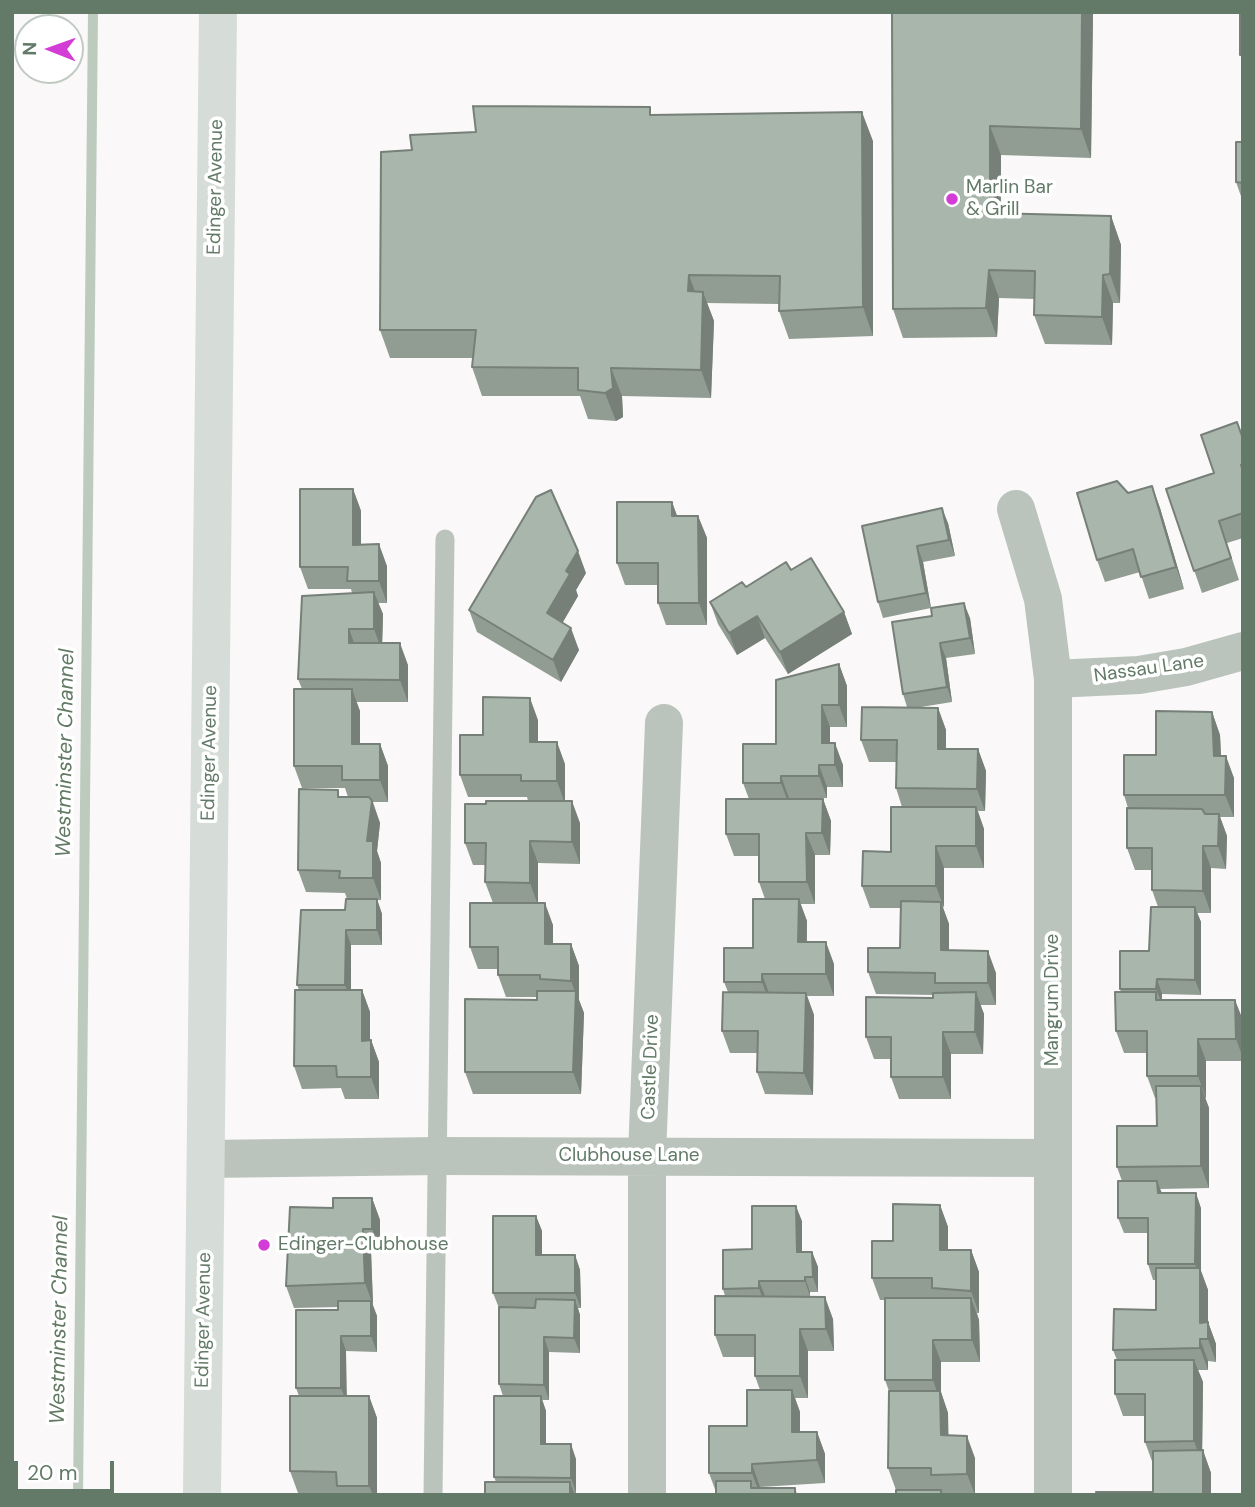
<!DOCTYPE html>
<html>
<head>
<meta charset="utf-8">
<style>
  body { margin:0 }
  #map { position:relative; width:1255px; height:1507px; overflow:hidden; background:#faf8f8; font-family:"DM Sans",sans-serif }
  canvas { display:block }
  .frame { position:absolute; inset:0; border:14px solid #627a67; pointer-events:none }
  .north { position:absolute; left:14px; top:14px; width:70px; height:70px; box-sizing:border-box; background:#fff; border:2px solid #c0cac2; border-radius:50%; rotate:271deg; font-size:19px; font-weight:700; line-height:28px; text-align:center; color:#627a67 }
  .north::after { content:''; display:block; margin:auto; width:24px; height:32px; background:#d43cd6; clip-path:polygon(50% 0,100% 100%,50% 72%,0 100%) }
  .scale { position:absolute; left:14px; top:1461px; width:100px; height:32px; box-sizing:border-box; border:4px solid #627a67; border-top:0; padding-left:9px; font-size:21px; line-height:24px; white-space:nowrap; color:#627a67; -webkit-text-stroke:5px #fff; paint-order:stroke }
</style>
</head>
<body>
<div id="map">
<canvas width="1255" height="1507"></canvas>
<div class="frame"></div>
<div class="north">N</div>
<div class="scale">20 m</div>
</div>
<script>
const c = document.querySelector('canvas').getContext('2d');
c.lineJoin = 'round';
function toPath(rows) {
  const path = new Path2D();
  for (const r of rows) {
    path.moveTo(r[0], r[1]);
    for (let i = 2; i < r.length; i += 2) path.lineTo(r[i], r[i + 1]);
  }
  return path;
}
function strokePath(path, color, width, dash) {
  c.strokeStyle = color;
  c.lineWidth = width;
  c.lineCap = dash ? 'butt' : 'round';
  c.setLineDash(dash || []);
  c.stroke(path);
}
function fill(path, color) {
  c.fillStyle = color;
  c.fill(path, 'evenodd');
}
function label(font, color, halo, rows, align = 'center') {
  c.font = font + ' "DM Sans",sans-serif';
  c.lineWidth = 7;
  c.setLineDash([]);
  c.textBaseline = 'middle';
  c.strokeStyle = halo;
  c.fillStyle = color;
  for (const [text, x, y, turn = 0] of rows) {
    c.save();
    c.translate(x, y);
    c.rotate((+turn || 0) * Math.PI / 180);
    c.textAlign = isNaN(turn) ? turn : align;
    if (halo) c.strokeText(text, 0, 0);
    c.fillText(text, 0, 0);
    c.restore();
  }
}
strokePath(toPath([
  [78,1495,93,12]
]), '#bdcbbe', 10);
strokePath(toPath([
  [433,1495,445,539]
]), '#bac3bc', 19);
strokePath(toPath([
  [1016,509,1043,599,1053,679,1053,1495],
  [1053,679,1139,675,1186,667,1243,651],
  [206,1159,439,1156,1053,1158],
  [647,1495,647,1155,664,723]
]), '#bac3bc', 38);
strokePath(toPath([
  [202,1495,218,12]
]), '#d6dcd7', 38);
fill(toPath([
  [892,12,1093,12,1091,158,1001,155,1001,213,1111,216,1121,245,1120,303,1113,303,1112,345,1045,344,1034,315,1035,299,999,298,997,337,903,338,893,309],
  [653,115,873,141,873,336,789,339,779,311,779,304,707,303,714,321,711,398,622,396,623,417,616,421,588,419,580,396,482,396,472,367,473,358,390,358,380,330,412,150,476,132],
  [1243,142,1243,202,1236,182],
  [1243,438,1243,538,1227,543,1239,580,1202,593,1166,489,1214,473],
  [1152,486,1160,508,1184,589,1149,599,1140,572,1105,582,1097,560,1128,493],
  [353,489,361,511,361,544,387,566,387,603,378,603,383,614,382,643,408,665,408,702,356,702,360,711,360,744,380,744,388,766,388,802,373,802,380,823,377,851,381,863,381,900,377,900,382,914,382,945,351,945,351,990,362,990,370,1012,370,1040,371,1040,379,1062,379,1099,345,1099,341,1088,302,1089,294,1066,299,990,297,985,345,910,347,899,345,893,306,892,298,870,341,797,348,797,345,788,302,788,294,766,302,689,298,679,352,593,351,589,308,589,300,567],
  [672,502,677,516,698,516,707,538,707,625,666,625,658,603,658,585,625,585,617,563],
  [948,523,955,556,923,562,931,608,970,618,975,654,946,658,952,702,921,707,938,708,946,730,946,749,978,749,986,771,985,811,978,811,984,829,984,868,944,868,943,908,949,924,949,950,996,973,996,1005,980,1005,984,1014,983,1054,951,1054,951,1099,899,1099,891,1077,891,1059,874,1059,866,1037,933,998,933,995,876,994,868,972,900,948,901,908,870,908,862,886,891,852,902,807,896,788,896,762,869,762,861,740,907,707,903,694,932,616,931,608,883,618,878,602,862,526],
  [791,570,844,612,852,634,788,674,765,638,737,655,718,624,710,602],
  [586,573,576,590,578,596,562,623,579,650,561,682,477,632,469,610],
  [839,664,847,686,847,727,830,727,830,743,843,765,843,787,827,787,827,798,789,799,823,799,831,821,830,855,815,855,815,904,800,904,807,921,807,942,834,964,834,996,807,996,814,1015,813,1095,765,1094,757,1072,758,1053,730,1053,722,1031,728,992,724,982,753,948,765,899,759,882,759,856,734,856,726,834,749,799,743,783,776,744],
  [1212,712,1220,735,1221,756,1234,778,1234,817,1220,817,1227,836,1226,869,1211,868,1211,913,1197,913,1201,922,1201,995,1162,994,1162,1000,1243,1020,1243,1061,1206,1061,1206,1098,1205,1098,1209,1108,1209,1188,1160,1189,1162,1193,1201,1208,1201,1271,1208,1290,1208,1322,1216,1344,1216,1362,1208,1361,1208,1370,1198,1370,1203,1382,1202,1450,1211,1473,1211,1495,1097,1495,1153,1492,1153,1464,1145,1442,1145,1416,1123,1416,1115,1394,1117,1360,1113,1350,1156,1310,1156,1280,1153,1280,1148,1264,1148,1233,1124,1233,1118,1218,1122,1181,1117,1167,1157,1126,1157,1098,1155,1098,1147,1076,1147,1053,1124,1053,1116,1031,1121,992,1120,989,1149,951,1158,907,1152,890,1152,870,1135,870,1127,848,1128,808,1124,795,1156,755],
  [538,720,538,742,565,764,565,801,580,823,580,864,538,863,538,903,553,925,553,944,571,944,579,966,579,1000,584,1013,581,1094,473,1094,465,1072,537,1000,537,997,506,997,498,975,498,969,478,969,470,947,493,903,485,882,485,865,473,865,465,843,486,804,528,801,527,797,468,797,460,775,483,735],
  [372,1198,380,1220,380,1251,371,1251,373,1305,377,1316,377,1352,346,1351,346,1396,369,1396,377,1418,377,1495,298,1493,290,1471,299,1396,296,1388,338,1310,338,1307,294,1308,286,1286,333,1208],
  [940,1205,948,1227,948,1250,971,1250,979,1272,979,1313,977,1313,979,1320,980,1362,941,1362,941,1392,948,1413,948,1435,975,1458,975,1495,896,1495,896,1490,888,1468,889,1391,885,1380,885,1300,880,1300,872,1278,893,1241],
  [536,1216,542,1231,542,1255,575,1255,580,1270,581,1308,578,1308,580,1315,580,1353,549,1352,549,1400,542,1400,546,1411,546,1444,576,1459,576,1493,574,1493,575,1495,485,1495,496,1482,494,1477,503,1396,499,1384,499,1308,493,1293],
  [802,1221,802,1252,812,1252,818,1267,818,1292,810,1292,810,1296,833,1319,834,1351,808,1351,808,1398,795,1398,800,1412,800,1432,817,1432,825,1454,825,1483,760,1487,760,1488,795,1488,797,1494,716,1492,709,1473,747,1426,760,1390,755,1376,755,1357,723,1357,715,1335,725,1296,723,1289,752,1249]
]), '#919d93');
fill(toPath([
  [1082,12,1093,12,1091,158,1081,129],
  [862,112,873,141,873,336,863,307],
  [990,126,1001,155,1000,241,990,213],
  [1111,216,1121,245,1120,303,1110,274],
  [989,270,999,298,997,337,986,308],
  [689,275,699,303,688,291],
  [1103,275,1113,303,1112,345,1102,317],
  [703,292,714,321,711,398,701,370],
  [611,368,622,396,623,417,616,421,605,393],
  [1152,486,1160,508,1184,589,1176,567],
  [353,489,361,511,361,567,353,545],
  [672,502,680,524,672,516],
  [942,508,948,523,955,556,949,540],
  [698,516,707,538,707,625,699,603],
  [379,544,387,566,387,603,379,581],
  [917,546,923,562,931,608,926,593],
  [578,551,586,573,576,590,578,596,555,636,547,613,566,571],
  [374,592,383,614,382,651,374,629],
  [964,603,970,618,975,654,970,638],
  [844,612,852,634,788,674,780,652],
  [757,616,765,638,737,655,729,633],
  [571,628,579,650,561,682,553,660],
  [349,629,357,651,349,643],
  [400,643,408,665,408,702,400,680],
  [940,643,946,658,952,702,947,687],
  [839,664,847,686,847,727,839,705],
  [352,689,360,711,360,766,352,744],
  [530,698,538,720,538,764,530,742],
  [822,705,830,727,830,765,822,743],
  [938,708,946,730,946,771,938,749],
  [1212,712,1220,735,1222,778,1214,756],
  [557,742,565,764,565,804,557,781],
  [835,743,843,765,843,787,835,765],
  [380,744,388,766,388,802,380,780],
  [978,749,986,771,985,811,977,789],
  [1226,756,1234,778,1234,817,1225,795],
  [819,765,827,787,827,798,819,776],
  [781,776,789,798,789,805,781,783],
  [823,799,831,821,830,855,822,833],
  [372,801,380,823,377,851,381,863,381,900,373,878,367,841],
  [572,801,580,823,580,864,572,842],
  [976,807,984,829,984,868,976,846],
  [1219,814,1227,836,1226,869,1218,846],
  [806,833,815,855,815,904,807,882],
  [530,841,538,863,538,905,530,883],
  [936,846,944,868,944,908,936,886],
  [1203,846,1211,868,1211,913,1203,891],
  [377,899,382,914,382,945,377,930],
  [799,899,807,921,806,964,798,942],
  [941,902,949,924,949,972,941,950],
  [545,903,553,925,553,966,545,944],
  [1195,907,1201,922,1201,995,1195,980],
  [346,930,351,945,351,1000,345,985],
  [826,942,834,964,834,996,826,974],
  [571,944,579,966,579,1000,584,1013,581,1094,573,1072,576,994,571,981],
  [988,951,996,973,996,1005,988,983],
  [762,974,770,996,770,1004,762,982],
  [1157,979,1162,994,1162,1004,1156,989],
  [362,990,370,1012,370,1063,362,1041],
  [976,992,984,1014,983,1054,975,1032],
  [806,993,814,1015,813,1095,804,1073],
  [1235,1000,1243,1020,1243,1058,1236,1039],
  [943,1032,951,1054,951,1099,943,1077],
  [1198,1039,1206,1061,1206,1098,1198,1076],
  [371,1040,379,1062,379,1099,371,1077],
  [1201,1086,1209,1108,1209,1188,1201,1166],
  [1157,1181,1163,1196,1158,1193],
  [1196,1193,1201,1208,1201,1271,1208,1290,1208,1339,1200,1323,1200,1277,1195,1264],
  [372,1198,380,1220,380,1251,372,1229],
  [940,1205,948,1227,948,1272,940,1250],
  [796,1206,802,1221,802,1267,797,1252],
  [536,1216,542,1231,542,1270,536,1255],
  [363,1229,371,1251,373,1305,365,1283],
  [971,1250,979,1272,979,1313,971,1291],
  [812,1252,818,1267,818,1292,813,1277],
  [575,1255,580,1270,581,1308,575,1293],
  [805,1277,810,1292,810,1296,805,1281],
  [759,1281,765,1296,764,1303,759,1288],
  [825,1297,833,1319,834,1351,826,1329],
  [971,1298,979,1320,980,1362,972,1340],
  [575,1300,580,1315,580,1353,574,1338],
  [371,1301,377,1316,377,1352,371,1336],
  [1208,1322,1216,1344,1216,1362,1208,1339],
  [800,1329,808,1351,808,1398,800,1376],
  [341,1336,346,1351,347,1403,341,1388],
  [544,1337,549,1352,549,1400,544,1385],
  [1200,1339,1208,1361,1208,1370,1200,1348],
  [933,1340,941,1362,941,1392,948,1413,949,1457,941,1435,940,1401,933,1380],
  [1194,1360,1203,1382,1202,1464,1194,1441],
  [792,1390,800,1412,800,1454,792,1432],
  [369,1396,377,1418,377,1495,373,1495,369,1486],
  [541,1396,546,1411,546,1459,541,1444],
  [817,1432,825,1454,825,1483,817,1460],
  [967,1436,975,1458,975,1495,967,1474],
  [571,1444,576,1459,576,1493,571,1478],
  [1203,1450,1211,1473,1211,1495,1203,1495],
  [752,1464,760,1487,760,1495,752,1473],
  [570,1482,575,1495,570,1495]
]), '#767f78');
const building = toPath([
  [892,12,1082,12,1081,129,990,126,990,213,1111,216,1110,274,1103,275,1102,317,1034,315,1035,271,989,270,986,308,893,309,892,12],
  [1240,13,1243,14,1243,55,1240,55,1240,13],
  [473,106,650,107,650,115,862,112,863,307,779,311,780,276,689,275,688,291,703,292,701,370,611,368,613,388,605,393,578,390,578,368,472,367,476,330,380,330,381,152,412,150,410,135,476,132,473,106],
  [1236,142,1243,142,1243,183,1236,182,1236,142],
  [1237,422,1243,439,1243,464,1241,465,1243,471,1243,513,1219,521,1231,558,1194,571,1166,489,1214,473,1201,435,1237,422],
  [1117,481,1128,493,1152,486,1176,567,1141,577,1133,549,1097,560,1077,493,1117,481],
  [300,489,353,489,353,545,379,544,379,581,347,581,348,567,300,567,300,489],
  [551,490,578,551,566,571,570,574,547,613,571,628,553,660,469,610,536,497,551,490],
  [617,502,672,502,672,516,698,516,699,603,658,603,658,563,617,563,617,502],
  [942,508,949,540,917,546,926,593,878,602,862,526,942,508],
  [811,558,844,612,780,652,757,616,729,633,710,602,742,582,746,587,786,562,791,570,811,558],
  [374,592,374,629,349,629,349,643,400,643,400,680,298,679,302,596,374,592],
  [964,603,970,638,940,643,947,687,903,694,892,622,932,616,931,608,964,603],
  [839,664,839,705,822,705,822,743,835,743,835,765,819,765,819,776,781,776,781,783,743,783,743,744,776,744,776,680,839,664],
  [294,689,352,689,352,744,380,744,380,780,342,780,342,766,294,766,294,689],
  [483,697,530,698,530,742,557,742,557,781,521,781,521,775,460,775,460,735,483,735,483,697],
  [862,707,938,708,938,749,978,749,977,789,896,788,897,740,861,740,862,707],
  [1156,711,1212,712,1214,756,1226,756,1225,795,1124,795,1124,755,1156,755,1156,711],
  [299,789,338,790,338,797,369,797,372,801,367,841,373,841,373,878,339,878,340,871,298,870,299,789],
  [726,799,823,799,822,833,806,833,807,882,759,882,759,834,726,834,726,799],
  [486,801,572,801,572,842,530,841,530,883,485,882,486,843,465,843,465,804,486,804,486,801],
  [891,807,976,807,976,846,936,846,936,886,862,886,863,851,891,852,891,807],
  [1127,808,1202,809,1205,814,1219,814,1218,846,1203,846,1203,891,1152,890,1152,848,1127,848,1127,808],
  [346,899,377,899,377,930,346,930,345,985,297,985,301,910,345,910,346,899],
  [753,899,799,899,798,942,826,942,826,974,762,974,762,982,724,982,724,948,753,948,753,899],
  [901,901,941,902,941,950,988,951,988,983,935,983,935,973,868,972,868,948,900,948,901,901],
  [470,903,545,903,545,944,571,944,571,981,540,979,540,975,498,975,498,947,470,947,470,903],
  [1151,907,1195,907,1195,980,1157,979,1156,989,1120,989,1120,951,1149,951,1151,907],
  [295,990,362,990,362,1041,371,1040,371,1077,337,1077,336,1066,294,1066,295,990],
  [537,991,576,991,573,1072,465,1072,465,999,537,1000,537,991],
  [723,992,806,993,804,1073,757,1072,758,1031,722,1031,723,992],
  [976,992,975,1032,943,1032,943,1077,891,1077,891,1037,866,1037,866,997,933,998,933,993,976,992],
  [1115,992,1156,992,1156,1000,1235,1000,1236,1039,1198,1039,1198,1076,1147,1076,1147,1031,1116,1031,1115,992],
  [1156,1086,1201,1086,1201,1166,1117,1167,1117,1126,1157,1126,1156,1086],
  [1118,1181,1157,1181,1158,1193,1196,1193,1195,1264,1148,1264,1148,1218,1118,1218,1118,1181],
  [333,1198,372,1198,372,1229,363,1229,365,1283,286,1286,290,1207,333,1208,333,1198],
  [893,1204,940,1205,940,1250,971,1250,971,1291,932,1288,932,1278,872,1278,872,1241,893,1241,893,1204],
  [752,1206,796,1206,797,1252,812,1252,813,1277,805,1277,805,1281,759,1281,759,1288,723,1289,723,1250,752,1249,752,1206],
  [493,1216,536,1216,536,1255,575,1255,575,1293,493,1293,493,1216],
  [1156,1268,1200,1268,1200,1323,1208,1322,1208,1339,1200,1339,1200,1348,1113,1350,1114,1309,1156,1310,1156,1268],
  [715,1296,825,1297,826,1329,800,1329,800,1376,755,1376,755,1335,715,1335,715,1296],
  [885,1298,971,1298,972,1340,933,1340,933,1380,885,1380,885,1298],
  [536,1299,575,1300,574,1338,544,1337,544,1385,499,1384,499,1307,535,1308,536,1299],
  [338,1301,371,1301,371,1336,341,1336,341,1388,296,1388,296,1310,338,1310,338,1301],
  [1115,1360,1194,1360,1194,1441,1145,1442,1145,1394,1115,1394,1115,1360],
  [747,1390,792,1390,792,1432,817,1432,817,1460,752,1464,752,1473,709,1473,709,1426,747,1426,747,1390],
  [889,1391,940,1391,941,1435,967,1436,967,1474,931,1475,931,1468,888,1468,889,1391],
  [290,1396,369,1396,369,1486,337,1486,336,1472,290,1471,290,1396],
  [494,1396,541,1396,541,1444,571,1444,571,1478,494,1477,494,1396],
  [1203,1450,1203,1495,1097,1495,1096,1492,1153,1492,1153,1451,1203,1450],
  [716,1481,751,1481,751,1488,795,1488,795,1494,810,1494,810,1495,716,1495,716,1481],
  [485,1482,570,1482,570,1495,485,1495,485,1482],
  [896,1490,941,1490,941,1495,896,1495,896,1490]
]);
fill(building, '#a9b6ab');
strokePath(building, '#767f78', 2);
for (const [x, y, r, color] of [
  [952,199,7,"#d43cd6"],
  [264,1245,7,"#d43cd6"]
]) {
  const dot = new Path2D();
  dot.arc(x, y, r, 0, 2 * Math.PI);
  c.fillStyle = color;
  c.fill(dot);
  strokePath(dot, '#fff', 2.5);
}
label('19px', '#627a67', '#fff', [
  ["Edinger Avenue",216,187,-89],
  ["Nassau Lane",1149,669,-8],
  ["Edinger Avenue",210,753,-89],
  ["Mangrum Drive",1053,1000,-90],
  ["Castle Drive",651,1067,-88],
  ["Clubhouse Lane",629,1156],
  ["Edinger Avenue",204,1320,-89]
]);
label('19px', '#627a67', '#fff', [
  ["Marlin Bar",966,188],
  ["& Grill",966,210],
  ["Edinger-Clubhouse",278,1245]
], 'left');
label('italic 21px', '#627a63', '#fff', [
  ["Westminster Channel",66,753,-89],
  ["Westminster Channel",60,1320,-89]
]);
</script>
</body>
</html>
